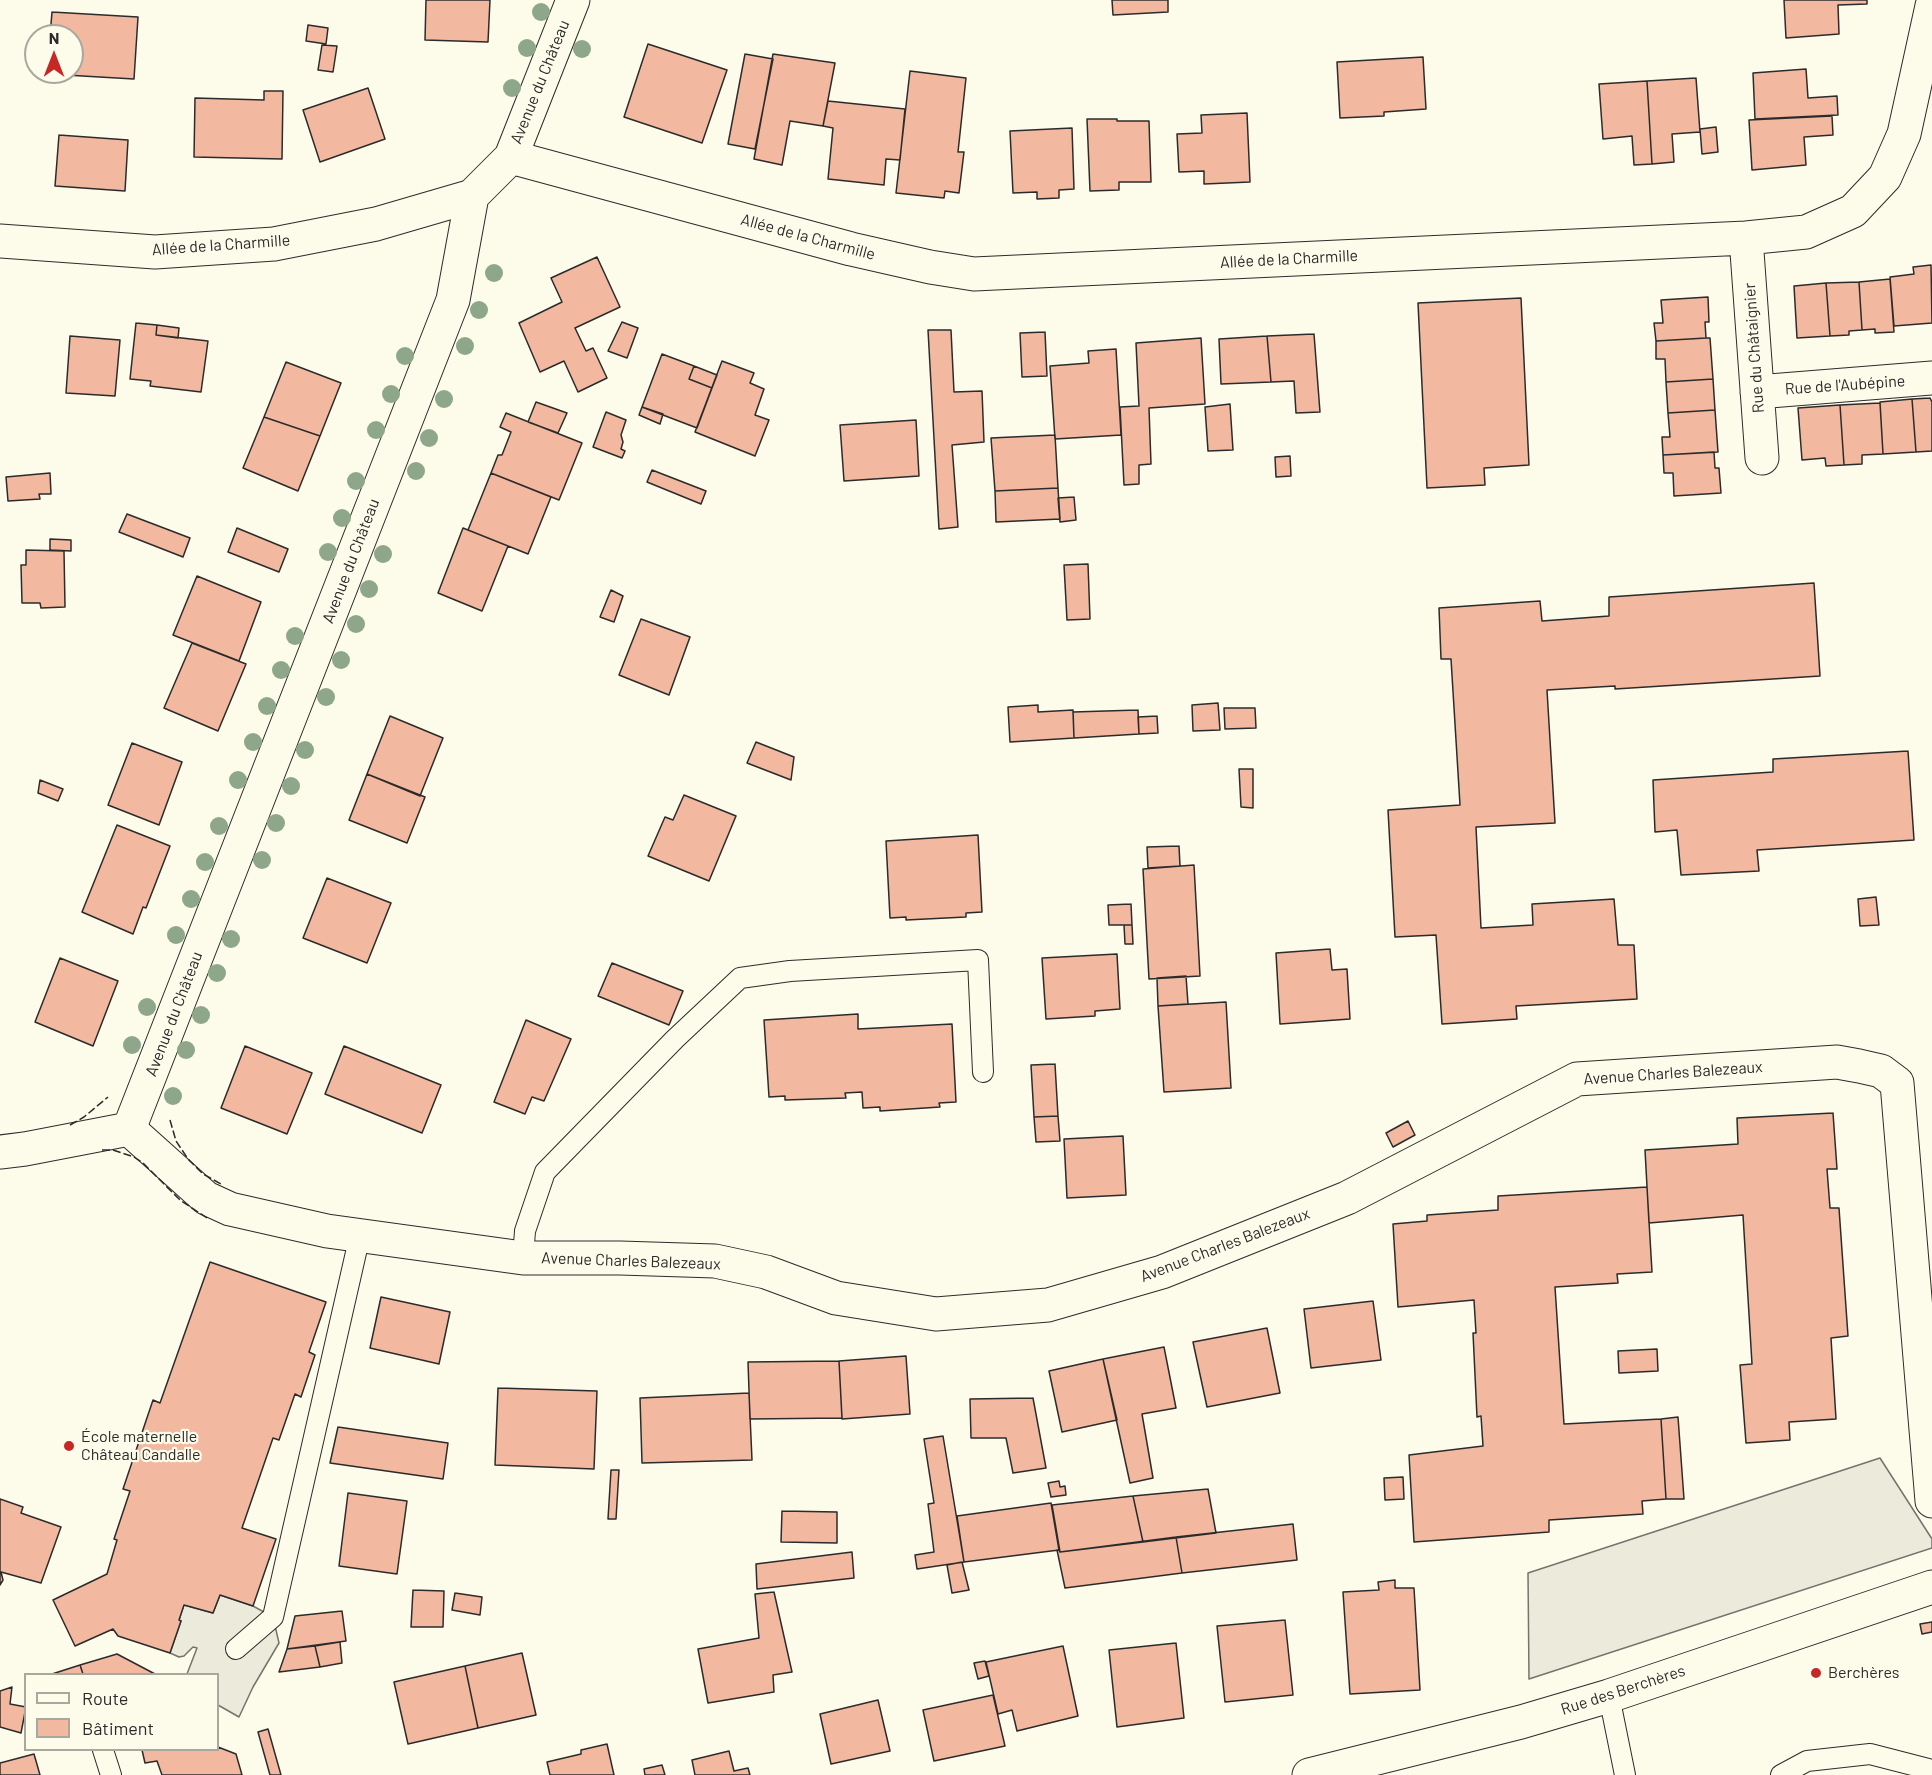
<!DOCTYPE html>
<html>
<head>
<meta charset="utf-8">
<style>
  body { margin:0 }
  #map { position:relative; width:1932px; height:1775px; overflow:hidden; background:#fdfbea; font-family:Barlow,sans-serif }
  canvas { display:block }
  .legend { position:absolute; left:24px; top:1673px; width:195px; height:78px; box-sizing:border-box; background:#fdfbea; border:2px solid #a9a89e; margin:0; padding:8px 10px; list-style:none; font-size:18px; color:#2b2b2b }
  .legend li { display:flex; align-items:center; gap:12px; height:30px }
  .legend b { width:30px; border:2px solid #a9a89e }
  .north { position:absolute; left:24px; top:24px; width:60px; height:60px; box-sizing:border-box; background:#fdfbea; border:2px solid #a9a89e; border-radius:50%; rotate:0deg; font-size:16px; font-weight:700; line-height:24px; text-align:center; color:#2b2b2b }
  .north::after { content:''; display:block; margin:auto; width:21px; height:27px; background:#c62828; clip-path:polygon(50% 0,100% 100%,50% 72%,0 100%) }
</style>
</head>
<body>
<div id="map">
<canvas width="1932" height="1775"></canvas>
<ul class="legend">
<li><b style="height:8px;background:#fdfbea"></b>Route</li>
<li><b style="height:16px;background:#f2b8a0"></b>Bâtiment</li>
</ul>
<div class="north">N</div>
</div>
<script>
const c = document.querySelector('canvas').getContext('2d');
c.lineJoin = 'round';
function fill(path, color) {
  c.fillStyle = color;
  c.fill(path, 'evenodd');
}
function toPath(rows) {
  const path = new Path2D();
  for (const r of rows) {
    path.moveTo(r[0], r[1]);
    for (let i = 2; i < r.length; i += 2) path.lineTo(r[i], r[i + 1]);
  }
  return path;
}
function strokePath(path, color, width, dash) {
  c.strokeStyle = color;
  c.lineWidth = width;
  c.lineCap = dash ? 'butt' : 'round';
  c.setLineDash(dash || []);
  c.stroke(path);
}
function label(font, color, halo, rows, align = 'center') {
  c.font = font + ' Barlow,sans-serif';
  c.lineWidth = 4.5;
  c.setLineDash([]);
  c.textBaseline = 'middle';
  c.strokeStyle = halo;
  c.fillStyle = color;
  for (const [text, x, y, turn = 0] of rows) {
    c.save();
    c.translate(x, y);
    c.rotate((+turn || 0) * Math.PI / 180);
    c.textAlign = isNaN(turn) ? turn : align;
    if (halo) c.strokeText(text, 0, 0);
    c.fillText(text, 0, 0);
    c.restore();
  }
}
const parking = toPath([
  [1880,1458,1932,1539,1932,1548,1529,1679,1528,1573,1880,1458],
  [220,1595,253,1606,273,1617,279,1643,253,1687,239,1717,218,1705,218,1674,187,1674,197,1648,193,1647,184,1656,179,1657,170,1653,181,1621,179,1620,184,1605,213,1613,220,1595]
]);
fill(parking, '#eceadb');
strokePath(parking, '#74746e', 1.5);
const building = toPath([
  [426,0,490,0,488,42,425,40,426,0],
  [1112,0,1168,0,1168,12,1113,15,1112,0],
  [1784,0,1867,0,1867,4,1838,5,1839,34,1786,38,1784,0],
  [52,12,138,17,134,79,48,74,48,72,72,72,72,36,50,36,52,12],
  [308,25,328,28,326,44,306,41,308,25],
  [648,44,727,70,702,143,624,117,648,44],
  [322,45,337,46,333,72,318,70,322,45],
  [745,54,773,59,755,149,728,144,745,54],
  [773,54,835,63,823,126,790,121,782,165,754,159,773,54],
  [1423,57,1426,109,1384,112,1384,116,1340,118,1337,62,1423,57],
  [1806,69,1808,98,1837,96,1838,115,1755,119,1753,73,1806,69],
  [910,71,966,78,958,152,964,152,959,193,945,191,944,198,896,193,910,71],
  [1696,78,1700,132,1672,134,1674,162,1652,164,1647,81,1696,78],
  [1647,81,1652,164,1634,165,1632,136,1603,139,1599,84,1647,81],
  [368,88,385,139,320,162,303,110,368,88],
  [264,91,283,91,282,159,194,157,195,98,264,100,264,91],
  [828,101,905,109,900,160,886,159,884,185,828,179,833,128,823,126,828,101],
  [1247,113,1250,182,1204,184,1204,171,1179,172,1177,134,1202,133,1201,115,1247,113],
  [1832,116,1833,135,1804,137,1806,165,1752,170,1749,120,1832,116],
  [1087,119,1117,119,1117,121,1149,121,1151,182,1119,182,1119,190,1090,191,1087,119],
  [1716,127,1718,152,1702,154,1700,129,1716,127],
  [1072,128,1074,189,1059,190,1059,198,1037,199,1037,192,1013,193,1010,131,1072,128],
  [59,135,128,140,125,191,55,186,59,135],
  [597,257,620,307,575,328,586,351,593,348,607,378,578,392,564,361,540,372,519,323,562,302,551,278,597,257],
  [1931,265,1932,323,1894,326,1890,277,1914,274,1913,267,1931,265],
  [1890,279,1894,332,1875,333,1875,329,1862,330,1859,282,1890,279],
  [1859,282,1862,330,1849,331,1849,335,1830,336,1826,283,1859,282],
  [1826,283,1830,336,1797,338,1794,286,1826,283],
  [1708,297,1709,322,1705,322,1706,338,1656,341,1654,323,1663,323,1661,300,1708,297],
  [1521,298,1529,465,1484,468,1485,485,1427,488,1418,303,1521,298],
  [622,322,638,328,627,358,608,351,622,322],
  [136,323,157,325,156,335,208,341,201,392,150,386,151,381,130,379,136,323],
  [157,325,179,328,178,338,156,335,157,325],
  [928,330,951,330,954,392,982,391,984,442,952,445,958,527,939,529,928,330],
  [1045,332,1047,376,1022,377,1020,333,1045,332],
  [1314,334,1320,412,1296,413,1294,381,1271,382,1267,336,1314,334],
  [70,336,120,340,115,396,66,393,70,336],
  [1267,336,1271,382,1221,384,1219,339,1267,336],
  [1201,338,1205,404,1149,408,1151,464,1139,465,1139,484,1124,485,1120,407,1139,406,1136,343,1201,338],
  [1706,338,1710,338,1713,379,1666,382,1665,359,1656,359,1656,341,1706,338],
  [1116,349,1121,435,1055,439,1050,366,1089,363,1088,351,1116,349],
  [662,354,694,366,689,379,712,388,697,428,642,407,662,354],
  [722,361,754,373,750,383,764,389,755,415,769,420,755,456,695,432,722,361],
  [286,362,341,383,320,436,264,417,286,362],
  [694,366,717,375,712,388,689,379,694,366],
  [1713,379,1715,410,1668,413,1666,382,1713,379],
  [1930,398,1932,402,1932,451,1916,452,1912,399,1930,398],
  [1912,399,1916,452,1883,454,1880,402,1912,399],
  [536,402,567,413,558,433,528,422,536,402],
  [1880,403,1883,454,1862,455,1862,464,1844,465,1840,405,1880,403],
  [1230,404,1233,450,1208,451,1205,407,1230,404],
  [1840,405,1844,465,1826,466,1825,458,1802,460,1798,408,1840,405],
  [642,407,663,414,660,424,639,415,642,407],
  [1715,410,1718,452,1663,455,1662,437,1670,437,1668,413,1715,410],
  [606,412,626,420,621,435,623,442,621,449,625,451,622,458,593,447,606,412],
  [506,413,582,443,559,500,491,473,498,455,502,455,511,432,500,427,506,413],
  [264,417,320,436,298,491,243,468,264,417],
  [916,420,919,476,844,481,840,425,916,420],
  [1055,435,1058,488,995,491,991,438,1055,435],
  [1714,452,1715,468,1719,468,1721,493,1674,496,1673,473,1664,473,1663,455,1714,452],
  [1290,456,1291,476,1276,477,1275,457,1290,456],
  [652,470,706,491,701,504,647,482,652,470],
  [50,473,51,494,39,494,40,499,8,501,6,477,50,473],
  [491,473,551,497,528,554,468,530,491,473],
  [1058,488,1060,519,996,522,995,491,1058,488],
  [1074,497,1076,520,1060,522,1058,498,1074,497],
  [127,514,190,538,183,557,119,532,127,514],
  [237,528,288,549,279,572,228,552,237,528],
  [463,528,508,546,482,611,438,593,463,528],
  [50,539,71,540,71,551,50,550,50,539],
  [26,550,64,551,65,607,41,608,40,603,22,603,21,565,26,565,26,550],
  [1088,564,1090,619,1067,620,1064,565,1088,564],
  [197,576,261,602,239,661,173,635,197,576],
  [1814,583,1820,676,1615,689,1615,686,1547,690,1555,823,1476,827,1481,928,1533,925,1532,904,1614,899,1618,945,1634,945,1637,999,1516,1006,1517,1019,1442,1024,1436,935,1395,937,1388,810,1460,805,1451,659,1441,659,1439,608,1540,601,1542,621,1609,616,1609,597,1814,583],
  [611,590,623,596,614,622,600,617,611,590],
  [641,619,690,637,669,695,619,675,641,619],
  [192,643,246,664,218,731,164,708,192,643],
  [1218,703,1220,730,1193,731,1192,705,1218,703],
  [1038,705,1038,712,1073,710,1074,738,1010,742,1008,707,1038,705],
  [1224,708,1255,708,1256,728,1225,729,1224,708],
  [1138,710,1139,734,1074,738,1073,712,1138,710],
  [390,716,443,738,420,796,367,774,390,716],
  [1157,716,1158,733,1139,734,1138,717,1157,716],
  [756,742,794,757,791,780,747,763,756,742],
  [132,743,182,762,159,825,108,805,132,743],
  [1908,751,1914,840,1757,850,1759,871,1681,875,1677,830,1655,832,1653,780,1773,772,1773,759,1908,751],
  [1239,769,1253,769,1253,808,1241,807,1239,769],
  [367,774,425,797,407,843,349,820,367,774],
  [40,780,63,789,58,801,38,793,40,780],
  [684,795,736,816,709,881,648,856,665,817,673,820,684,795],
  [117,825,170,846,146,908,143,907,133,934,82,912,117,825],
  [978,835,982,912,966,913,966,917,906,920,906,917,890,918,886,841,978,835],
  [1179,846,1180,866,1148,868,1147,847,1179,846],
  [1194,865,1200,976,1149,979,1143,869,1194,865],
  [327,878,391,903,367,963,303,938,327,878],
  [1876,897,1879,925,1860,926,1858,899,1876,897],
  [1131,904,1132,925,1109,925,1108,905,1131,904],
  [1124,925,1132,925,1133,944,1125,944,1124,925],
  [1330,949,1332,970,1347,969,1350,1019,1280,1024,1276,953,1330,949],
  [1117,954,1120,1009,1095,1011,1095,1016,1046,1019,1042,958,1117,954],
  [60,958,118,981,93,1046,35,1022,60,958],
  [612,963,683,991,669,1025,598,996,612,963],
  [1186,976,1188,1004,1158,1006,1157,978,1186,976],
  [1226,1002,1231,1088,1164,1092,1158,1006,1226,1002],
  [858,1014,858,1029,952,1024,956,1102,939,1103,940,1107,880,1111,880,1107,863,1108,862,1092,845,1093,846,1098,785,1100,785,1096,769,1097,764,1020,858,1014],
  [526,1020,571,1039,544,1101,532,1097,525,1114,494,1102,526,1020],
  [245,1046,312,1073,287,1134,221,1108,245,1046],
  [344,1046,441,1085,422,1133,325,1094,344,1046],
  [1055,1064,1058,1116,1034,1117,1031,1065,1055,1064],
  [1833,1113,1837,1169,1827,1169,1830,1208,1839,1208,1848,1336,1831,1338,1836,1419,1789,1422,1790,1440,1746,1443,1740,1365,1752,1364,1743,1215,1649,1223,1645,1150,1738,1144,1737,1118,1833,1113],
  [1058,1116,1060,1141,1036,1142,1034,1117,1058,1116],
  [1408,1121,1415,1135,1393,1147,1386,1133,1408,1121],
  [1123,1136,1126,1195,1067,1198,1064,1139,1123,1136],
  [1647,1187,1652,1272,1617,1274,1618,1283,1555,1287,1564,1424,1661,1419,1666,1499,1642,1501,1643,1514,1549,1520,1549,1532,1414,1542,1409,1455,1483,1446,1481,1416,1477,1417,1473,1333,1476,1333,1474,1300,1398,1307,1393,1224,1427,1221,1427,1215,1498,1210,1498,1196,1647,1187],
  [210,1262,326,1302,309,1352,315,1355,301,1397,295,1394,279,1440,273,1438,242,1528,276,1539,253,1606,220,1595,213,1613,184,1605,179,1620,181,1621,170,1653,118,1636,113,1629,75,1646,53,1600,107,1574,117,1540,114,1539,130,1491,123,1489,153,1400,160,1403,210,1262],
  [381,1297,450,1312,439,1364,370,1348,381,1297],
  [1373,1301,1381,1360,1311,1368,1304,1309,1373,1301],
  [1267,1328,1280,1393,1207,1407,1193,1342,1267,1328],
  [1164,1347,1176,1408,1142,1414,1153,1478,1130,1483,1103,1359,1164,1347],
  [1657,1349,1658,1371,1619,1373,1618,1351,1657,1349],
  [906,1356,910,1414,842,1419,839,1361,906,1356],
  [1103,1359,1117,1420,1062,1432,1049,1371,1103,1359],
  [839,1361,842,1418,750,1419,748,1362,839,1361],
  [498,1388,597,1391,594,1469,495,1465,498,1388],
  [749,1393,752,1460,642,1463,640,1398,749,1393],
  [1033,1398,1046,1468,1013,1473,1006,1438,971,1438,970,1399,1033,1398],
  [1678,1417,1684,1499,1666,1499,1661,1419,1678,1417],
  [338,1427,448,1443,443,1479,330,1463,338,1427],
  [943,1436,964,1562,917,1569,915,1555,934,1552,928,1504,934,1503,924,1439,943,1436],
  [611,1470,619,1470,616,1519,608,1519,611,1470],
  [1403,1477,1404,1499,1385,1500,1384,1478,1403,1477],
  [1059,1481,1060,1487,1065,1486,1066,1495,1051,1497,1048,1483,1059,1481],
  [1208,1489,1216,1533,1143,1542,1133,1496,1208,1489],
  [348,1493,407,1501,397,1574,339,1566,348,1493],
  [1133,1496,1143,1542,1060,1552,1052,1505,1133,1496],
  [0,1499,23,1507,21,1513,61,1527,41,1583,1,1572,3,1580,0,1585,0,1499],
  [1051,1503,1059,1550,964,1562,957,1516,1051,1503],
  [782,1511,837,1512,837,1543,781,1542,782,1511],
  [1293,1524,1297,1560,1182,1573,1176,1537,1293,1524],
  [1176,1537,1182,1573,1065,1588,1057,1550,1059,1550,1060,1552,1176,1537],
  [852,1552,854,1578,757,1589,756,1564,852,1552],
  [962,1562,969,1590,952,1593,947,1565,962,1562],
  [1395,1580,1395,1588,1414,1588,1420,1690,1350,1694,1343,1592,1379,1590,1378,1582,1395,1580],
  [413,1590,444,1591,443,1627,411,1627,413,1590],
  [774,1592,792,1672,773,1675,774,1692,708,1703,698,1649,759,1638,755,1594,774,1592],
  [455,1593,482,1597,480,1615,452,1610,455,1593],
  [342,1611,346,1641,287,1649,295,1616,342,1611],
  [1285,1620,1293,1695,1225,1702,1217,1626,1285,1620],
  [1932,1622,1932,1632,1922,1634,1920,1624,1932,1622],
  [340,1642,342,1663,320,1667,315,1646,340,1642],
  [1176,1643,1184,1718,1117,1727,1109,1650,1176,1643],
  [315,1646,320,1667,279,1672,287,1649,315,1646],
  [1063,1646,1078,1716,1017,1731,1012,1710,998,1714,986,1662,1063,1646],
  [522,1653,536,1715,478,1728,465,1666,522,1653],
  [117,1654,155,1674,83,1674,80,1665,117,1654],
  [985,1661,989,1676,978,1679,974,1663,985,1661],
  [80,1665,83,1674,52,1674,80,1665],
  [465,1666,478,1728,408,1744,394,1682,465,1666],
  [12,1687,10,1704,26,1707,21,1733,0,1727,0,1691,12,1687],
  [993,1695,1005,1746,934,1761,923,1710,993,1695],
  [878,1700,890,1751,831,1764,820,1714,878,1700],
  [268,1729,281,1775,270,1775,258,1732,268,1729],
  [607,1744,614,1775,550,1775,547,1762,581,1754,581,1750,607,1744],
  [218,1747,236,1754,242,1775,162,1775,157,1761,145,1763,142,1750,218,1750,218,1747],
  [729,1751,734,1771,748,1768,750,1775,695,1775,692,1760,729,1751],
  [34,1754,40,1775,0,1775,0,1763,34,1754],
  [662,1765,665,1775,645,1775,644,1769,662,1765]
]);
fill(building, '#f2b8a0');
strokePath(building, '#2b2b2b', 1.5);
const service = toPath([
  [523,1258,525,1231,545,1172,675,1039,740,978,790,971,978,960,983,1072],
  [236,1649,273,1617,360,1235],
  [1609,1696,1625,1775],
  [103,1750,111,1775],
  [1781,1775,1807,1761,1870,1754,1928,1769,1932,1772]
]);
const minor = toPath([
  [511,157,851,249,930,267,974,274,1746,238,1806,232,1853,211,1885,177,1904,134,1932,6],
  [1746,238,1762,458],
  [1757,392,1932,378],
  [129,1129,206,1198,230,1209,327,1231,523,1258,620,1258,715,1261,766,1272,836,1298,936,1314,1048,1305,1162,1272,1347,1198,1577,1079,1837,1062,1859,1066,1881,1071,1897,1083,1932,1501]
]);
const tertiary = toPath([
  [0,241,155,252,274,244,376,224,472,196],
  [0,1152,25,1149,129,1129,453,300,472,196,511,157,573,0],
  [1309,1775,1521,1722,1609,1696,1932,1587]
]);
strokePath(service, '#2b2b2b', 22);
strokePath(minor, '#2b2b2b', 35);
strokePath(tertiary, '#2b2b2b', 35);
strokePath(service, '#fdfbea', 20);
strokePath(minor, '#fdfbea', 33);
strokePath(tertiary, '#fdfbea', 33);
strokePath(toPath([
  [170,1120,176,1141,188,1159,203,1174,221,1184],
  [70,1125,84,1117,108,1097],
  [102,1150,113,1150,134,1157,143,1163,180,1200,207,1218]
]), '#2b2b2b', 1.5, [8, 3]);
c.fillStyle = '#8ea78a';
for (const [x, y] of [
  [541,12],
  [527,48],
  [582,49],
  [512,88],
  [494,273],
  [479,310],
  [465,346],
  [405,356],
  [391,394],
  [444,399],
  [376,430],
  [429,438],
  [416,471],
  [356,481],
  [342,518],
  [328,552],
  [383,554],
  [369,589],
  [356,624],
  [295,636],
  [341,660],
  [281,670],
  [326,697],
  [267,706],
  [253,742],
  [305,750],
  [238,780],
  [291,786],
  [276,823],
  [219,826],
  [262,860],
  [205,862],
  [191,899],
  [176,935],
  [231,939],
  [217,973],
  [147,1007],
  [201,1015],
  [132,1045],
  [186,1050],
  [173,1096]
]) {
  c.beginPath();
  c.arc(x, y, 9, 0, 2 * Math.PI);
  c.fill();
}
for (const [x, y, r, color] of [
  [69,1446,6,"#c62828"],
  [1816,1673,6,"#c62828"]
]) {
  const dot = new Path2D();
  dot.arc(x, y, r, 0, 2 * Math.PI);
  c.fillStyle = color;
  c.fill(dot);
  strokePath(dot, '#fdfbea', 2);
}
label('16px', '#2b2b2b', '#fdfbea', [
  ["Avenue du Château",540,82,-68],
  ["Allée de la Charmille",808,237,15],
  ["Allée de la Charmille",221,245,-4],
  ["Allée de la Charmille",1289,259,-3],
  ["Rue du Châtaignier",1754,348,-94],
  ["Rue de l'Aubépine",1845,385,-4],
  ["Avenue du Château",351,561,-69],
  ["Avenue du Château",174,1014,-69],
  ["Avenue Charles Balezeaux",1673,1073,-4],
  ["Avenue Charles Balezeaux",1225,1245,-21],
  ["Avenue Charles Balezeaux",631,1261,2],
  ["Rue des Berchères",1623,1690,-18]
]);
label('16px', '#2b2b2b', '#fdfbea', [
  ["École maternelle",81,1437],
  ["Château Candalle",81,1455],
  ["Berchères",1828,1673]
], 'left');
</script>
</body>
</html>
